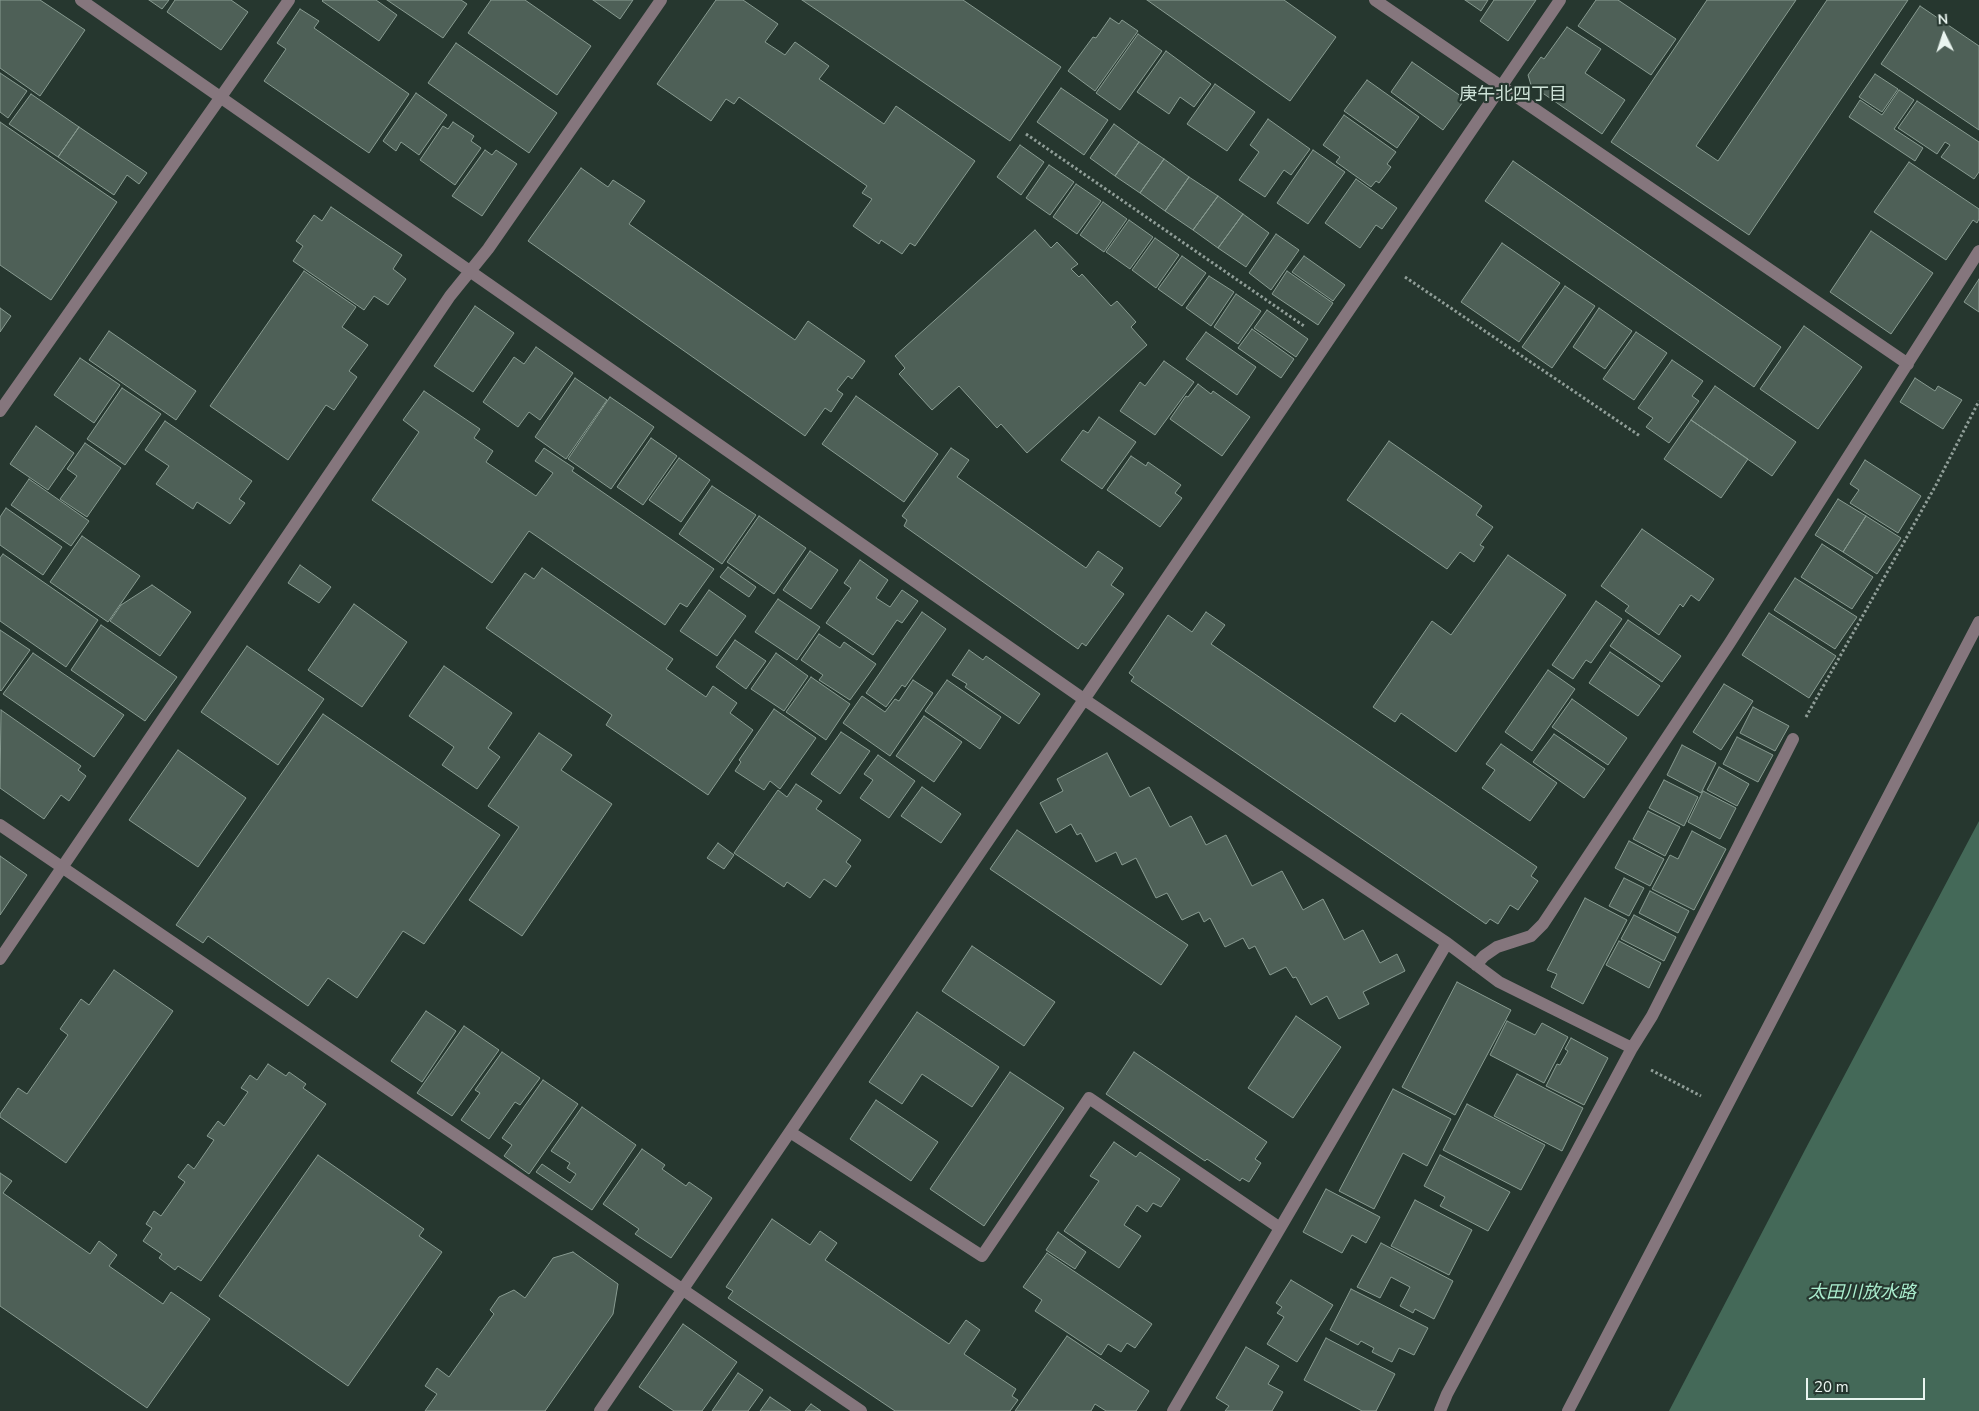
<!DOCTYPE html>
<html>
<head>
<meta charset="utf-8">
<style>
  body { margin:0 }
  #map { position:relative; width:1979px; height:1411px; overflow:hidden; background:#26372f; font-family:"Nunito Sans",sans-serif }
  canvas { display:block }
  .north { position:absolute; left:1919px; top:10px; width:50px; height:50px; -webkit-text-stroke:4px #26372f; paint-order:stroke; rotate:356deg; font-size:14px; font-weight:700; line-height:20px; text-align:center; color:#eaf5f0 }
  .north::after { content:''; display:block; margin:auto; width:18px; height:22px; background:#eaf5f0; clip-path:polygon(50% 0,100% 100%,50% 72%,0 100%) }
  .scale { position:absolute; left:1806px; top:1378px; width:119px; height:22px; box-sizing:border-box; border:2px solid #eaf5f0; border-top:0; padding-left:6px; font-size:15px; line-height:18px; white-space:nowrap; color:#eaf5f0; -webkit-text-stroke:4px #26372f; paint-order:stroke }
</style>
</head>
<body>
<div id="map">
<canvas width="1979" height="1411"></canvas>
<div class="north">N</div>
<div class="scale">20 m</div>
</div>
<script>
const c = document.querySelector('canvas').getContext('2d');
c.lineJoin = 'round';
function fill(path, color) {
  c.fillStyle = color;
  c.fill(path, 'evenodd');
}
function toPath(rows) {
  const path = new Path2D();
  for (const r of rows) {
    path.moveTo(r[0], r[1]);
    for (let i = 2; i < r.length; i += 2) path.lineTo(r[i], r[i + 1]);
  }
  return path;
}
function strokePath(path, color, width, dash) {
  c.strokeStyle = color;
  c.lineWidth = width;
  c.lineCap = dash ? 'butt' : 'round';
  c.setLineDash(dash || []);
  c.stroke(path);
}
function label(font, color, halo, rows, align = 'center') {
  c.font = font + ' "Nunito Sans","Noto Sans JP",sans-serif';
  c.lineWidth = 4.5;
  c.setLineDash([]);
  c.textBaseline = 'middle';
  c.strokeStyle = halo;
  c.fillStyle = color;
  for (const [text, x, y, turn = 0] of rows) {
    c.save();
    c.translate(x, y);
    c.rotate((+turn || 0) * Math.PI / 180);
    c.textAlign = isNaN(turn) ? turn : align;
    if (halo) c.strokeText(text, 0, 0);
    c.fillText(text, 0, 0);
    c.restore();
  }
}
fill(toPath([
  [1979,821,1979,1411,1669,1411,1806,1148]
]), '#446958');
const building = toPath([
  [0,0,40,0,85,30,40,96,0,68,0,0],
  [149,0,169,0,162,9,149,0],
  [175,0,231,0,248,12,221,50,167,12,175,0],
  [323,0,376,0,397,15,379,41,322,1,323,0],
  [387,0,461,0,467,4,443,38,387,0],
  [491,0,525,0,591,46,557,95,468,33,491,0],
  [593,0,633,0,620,19,593,0],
  [716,0,743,0,778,24,765,42,785,55,795,42,829,66,819,79,884,124,896,106,975,161,915,246,910,243,902,254,881,240,879,244,853,226,872,199,862,193,867,186,739,97,734,104,726,99,711,121,657,84,716,0],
  [802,0,963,0,1061,67,1010,141,802,0],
  [1147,0,1284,0,1336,37,1290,101,1147,0],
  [1465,0,1488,0,1481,11,1465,0],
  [1494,0,1536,0,1508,41,1480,21,1494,0],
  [1596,0,1618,0,1676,39,1651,75,1578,26,1596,0],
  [1707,0,1796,0,1696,146,1718,161,1827,0,1908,0,1749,235,1611,142,1707,0],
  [1920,6,1979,46,1979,130,1881,64,1920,6],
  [300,9,319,21,314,28,409,94,369,153,264,81,286,49,277,43,300,9],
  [1110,18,1119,24,1122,20,1138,31,1095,91,1068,71,1093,37,1096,38,1110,18],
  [1567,27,1601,49,1585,73,1625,100,1602,134,1531,85,1528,75,1541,57,1544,59,1567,27],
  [1138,34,1162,51,1120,110,1096,93,1138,34],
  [456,43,557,113,529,153,428,83,456,43],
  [1166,51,1211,84,1194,107,1180,97,1169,114,1137,92,1166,51],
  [1412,62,1465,99,1443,130,1391,92,1412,62],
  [0,73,27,91,8,118,0,112,0,73],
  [1875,74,1898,89,1882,112,1859,97,1875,74],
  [1367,80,1419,117,1397,148,1344,111,1367,80],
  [1215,84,1255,112,1227,151,1187,124,1215,84],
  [1061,88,1108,120,1084,155,1037,122,1061,88],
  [1899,90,1914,100,1894,129,1923,148,1915,161,1849,117,1860,100,1882,115,1899,90],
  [416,93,447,115,419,155,401,142,396,151,383,141,416,93],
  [31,94,79,127,58,157,9,124,31,94],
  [1917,101,1979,142,1979,172,1974,179,1941,157,1950,145,1945,142,1937,154,1898,128,1917,101],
  [1344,115,1396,152,1387,164,1391,167,1379,183,1376,181,1371,187,1336,162,1340,157,1323,145,1344,115],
  [1268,119,1310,149,1291,175,1284,170,1265,197,1239,180,1259,152,1250,145,1268,119],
  [0,122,117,202,51,300,0,265,0,122],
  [453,122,474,136,471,141,481,148,455,185,420,160,443,126,448,129,453,122],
  [1114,124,1139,142,1115,176,1090,158,1114,124],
  [79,127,147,173,139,184,127,175,114,195,58,157,79,127],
  [1139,142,1164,159,1140,193,1115,176,1139,142],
  [1020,145,1044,162,1021,195,997,177,1020,145],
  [485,150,492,155,496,150,517,164,482,216,452,196,485,150],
  [1313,150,1345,172,1308,224,1277,203,1313,150],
  [1164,159,1189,177,1165,211,1140,193,1164,159],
  [1513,161,1781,347,1754,387,1485,201,1513,161],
  [1909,162,1979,209,1979,219,1977,223,1973,220,1946,260,1874,212,1909,162],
  [1049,165,1074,182,1050,215,1026,198,1049,165],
  [581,168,608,187,613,180,645,201,629,224,795,340,808,321,865,361,852,379,848,376,837,390,843,394,831,412,825,408,805,436,528,241,581,168],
  [1189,177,1218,196,1193,230,1165,211,1189,177],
  [1356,179,1397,208,1382,229,1376,225,1360,248,1325,223,1356,179],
  [1076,184,1101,201,1077,234,1053,217,1076,184],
  [1218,196,1243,214,1218,248,1193,230,1218,196],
  [1103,202,1127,219,1104,252,1080,235,1103,202],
  [331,207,402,255,393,269,406,279,388,305,374,296,364,310,293,261,303,246,296,241,314,215,322,221,331,207],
  [1243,214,1269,233,1246,267,1218,248,1243,214],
  [1129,220,1153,237,1130,269,1106,252,1129,220],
  [1035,230,1051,248,1057,242,1078,264,1071,269,1079,277,1082,274,1111,306,1117,301,1136,322,1131,327,1147,345,1027,453,1001,424,997,428,959,386,932,410,899,374,905,368,895,356,1035,230],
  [1871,231,1933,273,1891,334,1830,292,1871,231],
  [1276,234,1299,250,1271,290,1249,273,1276,234],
  [1155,238,1179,255,1156,288,1132,270,1155,238],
  [1502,243,1560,283,1519,342,1461,302,1502,243],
  [1182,256,1206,273,1182,306,1158,289,1182,256],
  [1304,256,1345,285,1333,301,1292,272,1304,256],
  [304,271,356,307,342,327,368,345,349,371,357,377,334,410,326,405,288,460,210,406,304,271],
  [1287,271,1333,303,1318,325,1272,294,1287,271],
  [1209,276,1234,292,1211,326,1186,308,1209,276],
  [1979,279,1979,312,1964,302,1979,279],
  [1565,286,1595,306,1552,368,1522,347,1565,286],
  [1236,294,1261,311,1238,344,1214,327,1236,294],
  [475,306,514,333,473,392,434,366,475,306],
  [0,308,11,316,0,332,0,308],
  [1599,308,1632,331,1605,369,1573,347,1599,308],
  [1267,310,1308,339,1296,357,1254,328,1267,310],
  [1804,326,1862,367,1818,429,1760,389,1804,326],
  [1252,329,1294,359,1281,378,1238,348,1252,329],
  [109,331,196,391,176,420,89,360,109,331],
  [1206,332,1256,367,1237,395,1186,359,1206,332],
  [1636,332,1667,353,1634,400,1603,379,1636,332],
  [536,347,573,373,540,420,529,412,518,427,483,402,514,357,524,364,536,347],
  [80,358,120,385,94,423,54,395,80,358],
  [1672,360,1703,381,1692,396,1699,401,1669,443,1646,427,1653,418,1638,408,1672,360],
  [1164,361,1194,382,1155,435,1120,411,1140,382,1145,386,1164,361],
  [575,378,607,400,566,459,535,437,575,378],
  [1915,378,1935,391,1938,386,1962,400,1943,429,1900,402,1915,378],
  [1198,384,1211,394,1213,391,1250,417,1222,456,1170,419,1186,396,1188,397,1198,384],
  [1715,386,1796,442,1772,476,1691,420,1715,386],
  [122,388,161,414,125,465,87,439,122,388],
  [424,391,480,429,474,438,493,451,486,462,536,496,553,473,535,461,544,448,574,468,572,471,714,569,687,607,680,603,665,625,529,531,492,583,372,500,419,432,403,420,424,391],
  [856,396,938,454,904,502,822,444,856,396],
  [610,397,654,427,611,489,568,459,610,397],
  [1099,417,1136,442,1102,489,1061,460,1083,430,1088,433,1099,417],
  [1691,420,1748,459,1721,498,1664,459,1691,420],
  [165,421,252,481,239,499,245,503,230,524,197,502,193,509,156,484,169,466,145,450,165,421],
  [36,426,74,453,48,490,10,464,36,426],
  [651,438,677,456,643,505,617,487,651,438],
  [1389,441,1482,506,1476,515,1493,527,1480,545,1484,547,1474,562,1460,552,1447,569,1347,500,1389,441],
  [85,443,121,468,87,517,60,499,77,476,67,469,85,443],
  [951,448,969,460,957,477,1086,568,1098,551,1123,568,1111,585,1124,594,1086,646,1082,643,1078,649,904,526,907,520,902,516,951,448],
  [1131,456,1146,466,1148,462,1181,485,1175,493,1182,498,1160,527,1107,490,1131,456],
  [679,458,710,480,681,522,649,500,679,458],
  [1865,460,1921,496,1898,533,1850,503,1859,490,1850,484,1865,460],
  [29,479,89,521,71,546,11,505,29,479],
  [712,486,756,515,722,564,679,534,712,486],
  [1838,499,1866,516,1843,552,1815,535,1838,499],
  [6,508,62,547,43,575,0,545,0,517,6,508],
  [759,516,806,548,774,594,727,562,759,516],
  [1866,516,1901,538,1877,574,1843,552,1866,516],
  [1642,529,1714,579,1699,601,1691,595,1683,607,1680,604,1659,635,1625,611,1629,606,1601,586,1642,529],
  [82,536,140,576,108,622,50,582,82,536],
  [1822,544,1873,577,1852,609,1801,577,1822,544],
  [810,551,838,570,811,609,783,590,810,551],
  [3,554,98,620,66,667,0,621,0,558,3,554],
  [1508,555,1566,595,1456,752,1401,713,1395,722,1373,707,1432,621,1451,635,1508,555],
  [860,560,888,580,876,598,890,607,902,590,918,601,902,623,897,620,873,655,826,623,851,588,844,583,860,560],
  [300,565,331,587,319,603,288,583,300,565],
  [728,567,756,587,749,597,720,577,728,567],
  [542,568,673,659,666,669,706,697,713,686,737,703,730,713,753,730,708,795,606,725,612,715,486,628,525,573,534,579,542,568],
  [1795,578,1857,617,1835,649,1774,610,1795,578],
  [152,585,191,612,160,656,110,621,121,605,152,585],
  [709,590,746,616,717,656,680,631,709,590],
  [778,599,820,627,797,660,755,632,778,599],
  [1596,601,1622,619,1591,663,1586,660,1573,679,1552,665,1596,601],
  [354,604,407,642,362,707,308,670,354,604],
  [922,612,946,629,905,687,902,685,886,707,866,693,922,612],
  [1206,612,1225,625,1211,644,1537,867,1531,876,1538,881,1518,910,1510,905,1498,924,1490,919,1486,924,1131,681,1134,677,1129,673,1168,615,1192,632,1206,612],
  [1769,613,1836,656,1809,698,1742,655,1769,613],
  [1628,620,1681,656,1662,682,1610,646,1628,620],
  [101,625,177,677,145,721,71,670,101,625],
  [0,630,30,650,1,691,0,690,0,630],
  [819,634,840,648,844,642,876,664,850,700,819,680,823,675,801,660,819,634],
  [735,640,766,661,746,689,716,667,735,640],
  [247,646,324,699,278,765,201,712,247,646],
  [969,650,983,660,986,656,1040,694,1019,724,965,687,967,684,952,675,969,650],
  [1610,652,1660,686,1638,716,1589,683,1610,652],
  [33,653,124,715,94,757,3,694,33,653],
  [776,653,808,676,784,711,751,689,776,653],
  [444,666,512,713,488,748,500,757,477,789,442,765,454,747,409,716,444,666],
  [1548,670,1575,689,1532,751,1505,732,1548,670],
  [811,677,850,704,826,740,786,712,811,677],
  [913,680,933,693,890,756,843,723,862,696,885,712,895,699,899,701,913,680],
  [947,680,1001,717,980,749,925,711,947,680],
  [1724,684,1753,701,1721,750,1693,732,1724,684],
  [1572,699,1627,738,1608,765,1552,727,1572,699],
  [1753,707,1789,726,1775,751,1740,733,1753,707],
  [774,709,816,738,780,789,770,781,764,790,735,771,741,762,739,760,774,709],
  [1,710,81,766,78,770,86,776,69,801,61,795,44,819,0,788,1,710],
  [323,714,500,835,424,944,403,931,357,998,328,978,308,1006,208,936,203,943,176,925,323,714],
  [924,716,962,742,934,782,896,756,924,716],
  [841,732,870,751,840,794,811,774,841,732],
  [539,733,572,755,561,770,612,804,522,936,469,900,519,827,488,806,539,733],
  [1554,734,1605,769,1584,798,1533,762,1554,734],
  [1737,737,1773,755,1758,782,1723,764,1737,737],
  [1501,744,1557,783,1530,821,1482,788,1495,770,1486,764,1501,744],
  [1682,745,1716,763,1701,793,1667,775,1682,745],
  [178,750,246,798,198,867,129,820,178,750],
  [1107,753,1130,797,1149,787,1170,827,1191,816,1206,845,1226,835,1252,886,1282,871,1303,910,1323,899,1344,940,1363,930,1380,963,1397,954,1405,971,1363,992,1369,1004,1339,1019,1327,996,1311,1005,1296,977,1293,978,1286,967,1270,975,1255,946,1249,949,1243,938,1225,947,1210,918,1204,922,1199,912,1182,920,1167,893,1156,898,1136,858,1122,865,1116,852,1096,862,1081,833,1077,835,1071,824,1056,833,1040,803,1063,791,1057,779,1107,753],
  [878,755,915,781,889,818,860,798,873,780,864,774,878,755],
  [1719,767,1749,784,1737,806,1707,790,1719,767],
  [1664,780,1698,797,1684,826,1649,808,1664,780],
  [796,784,822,801,816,809,861,840,846,862,851,866,836,887,824,879,810,898,787,882,784,887,734,853,778,790,787,797,796,784],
  [922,787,961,814,941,843,901,816,922,787],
  [1703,791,1736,808,1720,839,1688,822,1703,791],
  [1648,811,1680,827,1665,856,1633,839,1648,811],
  [1017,830,1188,945,1161,985,990,869,1017,830],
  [1692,831,1726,849,1694,910,1652,889,1670,855,1678,859,1692,831],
  [1629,841,1664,859,1650,886,1615,868,1629,841],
  [718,843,734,855,724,869,707,858,718,843],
  [0,856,27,875,0,915,0,856],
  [1624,878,1644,888,1629,916,1609,906,1624,878],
  [1650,891,1689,911,1678,933,1639,913,1650,891],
  [1585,898,1627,920,1583,1004,1551,987,1557,974,1547,970,1585,898],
  [1634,915,1676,937,1664,961,1621,939,1634,915],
  [1619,941,1661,963,1649,988,1606,965,1619,941],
  [972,946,1055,1002,1024,1046,942,991,972,946],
  [114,970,173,1011,66,1163,0,1117,0,1114,18,1088,27,1094,68,1035,60,1029,81,999,89,1005,114,970],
  [1457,982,1511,1010,1455,1115,1402,1087,1457,982],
  [426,1011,456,1031,422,1082,391,1061,426,1011],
  [917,1012,999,1067,972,1107,922,1074,902,1104,869,1082,917,1012],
  [1296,1016,1341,1047,1293,1118,1248,1088,1296,1016],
  [1507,1021,1535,1035,1542,1023,1568,1037,1544,1083,1490,1055,1507,1021],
  [464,1026,499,1050,452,1116,417,1093,464,1026],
  [1571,1038,1608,1058,1584,1105,1546,1086,1557,1064,1560,1065,1568,1051,1565,1049,1571,1038],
  [502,1052,540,1078,520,1105,515,1102,489,1139,461,1120,480,1093,475,1090,502,1052],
  [1134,1052,1267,1142,1255,1159,1261,1163,1249,1182,1242,1178,1240,1181,1207,1159,1205,1161,1106,1094,1134,1052],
  [268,1064,286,1076,289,1072,306,1084,303,1088,326,1104,201,1281,178,1266,175,1270,159,1258,162,1254,143,1241,152,1228,146,1224,154,1211,161,1216,185,1182,178,1177,188,1164,194,1169,214,1140,207,1136,218,1121,224,1126,248,1092,241,1088,250,1075,257,1080,268,1064],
  [1010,1072,1064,1108,984,1226,930,1189,1010,1072],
  [1517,1074,1583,1108,1562,1151,1494,1116,1517,1074],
  [543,1080,578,1104,529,1174,504,1156,512,1145,502,1138,543,1080],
  [1393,1089,1451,1119,1427,1166,1403,1153,1374,1209,1339,1191,1393,1089],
  [876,1100,938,1142,911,1181,850,1139,876,1100],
  [1467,1104,1545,1145,1521,1190,1443,1150,1467,1104],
  [582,1107,636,1145,592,1210,536,1172,542,1164,570,1183,576,1174,567,1168,570,1163,551,1151,582,1107],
  [1114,1142,1136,1157,1140,1152,1180,1179,1161,1207,1153,1203,1147,1212,1137,1205,1124,1225,1141,1236,1119,1268,1064,1231,1099,1181,1090,1176,1114,1142],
  [642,1149,665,1165,662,1169,686,1186,689,1182,712,1198,671,1258,635,1234,639,1229,603,1204,642,1149],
  [318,1155,424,1229,419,1236,442,1252,348,1386,219,1296,318,1155],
  [1440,1155,1510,1192,1488,1231,1440,1206,1445,1197,1424,1186,1440,1155],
  [0,1173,12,1181,3,1193,90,1254,99,1241,117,1255,109,1266,163,1304,171,1292,210,1319,147,1408,0,1306,0,1173],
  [1326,1189,1380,1217,1366,1243,1352,1235,1342,1253,1303,1232,1326,1189],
  [1415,1200,1472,1230,1449,1275,1391,1246,1415,1200],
  [772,1219,810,1245,820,1231,837,1243,825,1260,949,1344,966,1320,980,1330,964,1354,1016,1389,1012,1396,1018,1400,1010,1411,895,1411,728,1298,733,1291,726,1287,772,1219],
  [1058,1232,1086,1252,1075,1269,1046,1250,1058,1232],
  [1381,1243,1453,1281,1434,1319,1415,1309,1413,1313,1400,1306,1410,1287,1391,1277,1380,1298,1357,1287,1381,1243],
  [573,1252,618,1284,613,1314,545,1411,425,1411,437,1394,425,1386,437,1368,449,1377,494,1314,490,1310,499,1297,514,1290,525,1298,553,1258,573,1252],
  [1047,1253,1152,1324,1135,1348,1127,1343,1121,1352,1108,1344,1101,1355,1035,1311,1042,1300,1023,1287,1047,1253],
  [1291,1280,1333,1305,1297,1362,1267,1344,1284,1317,1277,1313,1282,1307,1276,1303,1291,1280],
  [1351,1289,1428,1328,1414,1355,1399,1348,1392,1362,1372,1352,1374,1348,1361,1341,1358,1345,1330,1330,1351,1289],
  [683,1324,737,1362,702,1411,674,1411,639,1387,683,1324],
  [1067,1336,1149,1391,1136,1411,1106,1411,1095,1404,1091,1411,1015,1411,1067,1336],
  [1326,1338,1395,1374,1376,1411,1362,1411,1304,1380,1326,1338],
  [1246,1347,1279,1366,1268,1384,1283,1392,1272,1411,1225,1411,1229,1406,1216,1398,1246,1347],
  [738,1373,763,1390,748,1411,712,1411,738,1373],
  [770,1397,791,1411,760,1411,770,1397],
  [811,1404,821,1411,805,1411,811,1404]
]);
fill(building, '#4e6057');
strokePath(building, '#889b91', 1);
strokePath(toPath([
  [1026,134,1304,326],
  [1405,277,1640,436],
  [1806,717,1936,485,1979,401],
  [1651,1070,1701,1096]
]), '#909e98', 3, [2.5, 2.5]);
strokePath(toPath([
  [81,0,1085,700,1447,943,1499,982,1632,1048],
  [1375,0,1908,364],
  [0,411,289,0],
  [0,825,861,1411],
  [0,959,450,296,488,249,661,0],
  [1476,965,1484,956,1497,947,1531,936,1543,924,1729,644,1979,251],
  [790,1132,982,1256,1089,1098,1280,1228],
  [600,1411,1560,0],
  [1173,1411,1447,943],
  [1440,1411,1447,1394,1632,1048,1652,1016,1793,739],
  [1568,1411,1979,622]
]), '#85767d', 12);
label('18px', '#cde2d7', '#26372f', [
  ["庚午北四丁目",1513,96]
]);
label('italic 18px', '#aaedce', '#26372f', [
  ["太田川放水路",1862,1294]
]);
</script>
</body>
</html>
